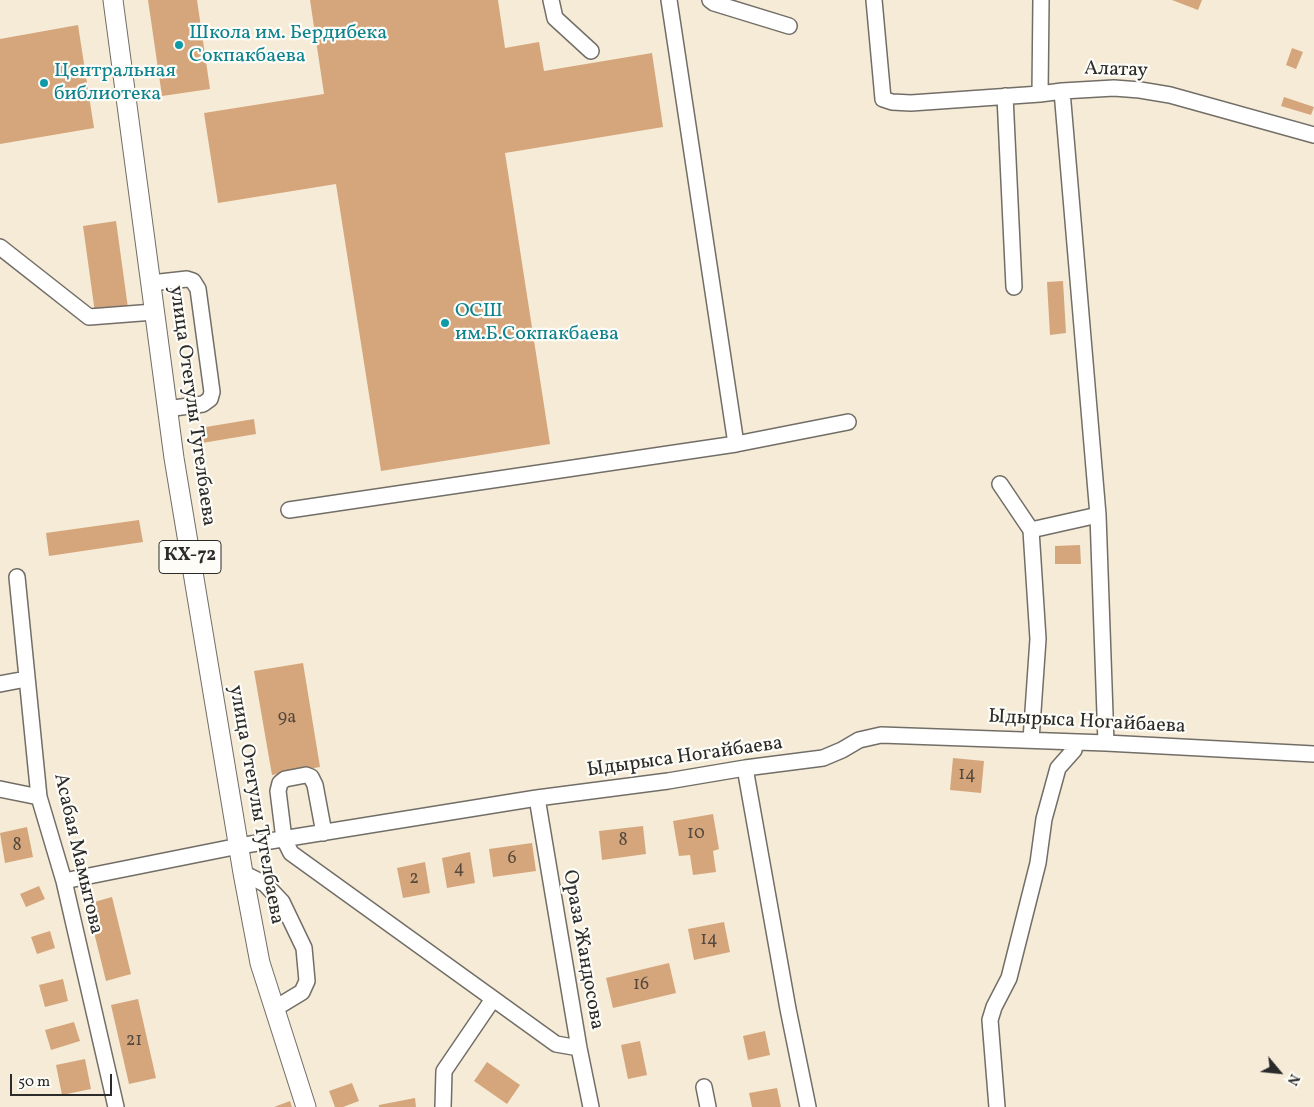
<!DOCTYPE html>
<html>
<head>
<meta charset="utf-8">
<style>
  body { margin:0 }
  #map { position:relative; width:1314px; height:1107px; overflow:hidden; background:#f5ebd7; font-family:Vollkorn,serif }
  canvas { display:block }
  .north { position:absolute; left:1254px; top:1047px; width:50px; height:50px; -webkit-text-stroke:4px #fdfcf7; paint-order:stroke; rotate:118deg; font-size:14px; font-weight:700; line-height:20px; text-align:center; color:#2b2b2b }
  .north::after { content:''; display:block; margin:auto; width:18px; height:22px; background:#2b2b2b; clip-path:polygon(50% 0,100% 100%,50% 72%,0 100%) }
  .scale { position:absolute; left:10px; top:1074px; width:102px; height:22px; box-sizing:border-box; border:2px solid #2b2b2b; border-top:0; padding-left:6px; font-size:15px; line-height:18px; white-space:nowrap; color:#2b2b2b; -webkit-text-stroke:4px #fdfcf7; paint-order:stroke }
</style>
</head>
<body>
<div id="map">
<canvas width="1314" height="1107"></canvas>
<div class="north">N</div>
<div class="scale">50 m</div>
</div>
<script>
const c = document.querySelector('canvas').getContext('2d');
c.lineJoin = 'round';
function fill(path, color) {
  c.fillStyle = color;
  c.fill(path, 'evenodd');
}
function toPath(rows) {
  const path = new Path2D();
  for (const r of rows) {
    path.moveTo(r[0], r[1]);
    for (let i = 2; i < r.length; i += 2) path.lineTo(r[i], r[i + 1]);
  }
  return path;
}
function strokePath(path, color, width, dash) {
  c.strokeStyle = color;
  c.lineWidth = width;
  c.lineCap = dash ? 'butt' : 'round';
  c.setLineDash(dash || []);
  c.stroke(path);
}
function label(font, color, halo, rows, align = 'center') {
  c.font = font + ' Vollkorn,serif';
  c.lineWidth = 4.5;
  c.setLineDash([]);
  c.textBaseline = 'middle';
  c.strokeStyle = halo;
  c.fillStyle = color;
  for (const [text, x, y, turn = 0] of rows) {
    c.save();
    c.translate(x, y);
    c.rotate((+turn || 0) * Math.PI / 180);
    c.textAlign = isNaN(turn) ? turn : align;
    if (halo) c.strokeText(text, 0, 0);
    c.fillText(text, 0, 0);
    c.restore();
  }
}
fill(toPath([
  [148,0,197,0,210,89,162,96],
  [310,0,498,0,505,48,539,42,544,71,652,53,663,127,505,153,550,444,381,471,336,184,218,203,204,113,324,94],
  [1172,0,1202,0,1198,10],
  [78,25,94,128,0,144,0,39],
  [1292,48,1303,52,1296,69,1286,65],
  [1284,97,1314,107,1311,115,1281,106],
  [116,221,128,308,95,313,83,226],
  [1063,281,1066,333,1050,335,1047,282],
  [254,419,256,434,202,443,200,428],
  [139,520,143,542,49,556,46,533],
  [1080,545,1081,564,1055,564,1055,546],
  [303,663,320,767,272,775,254,671],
  [953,758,984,761,981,793,950,790],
  [713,814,719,849,713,851,716,872,693,875,690,855,679,856,673,821],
  [643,826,646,854,602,860,599,831],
  [27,827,33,857,5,863,0,833],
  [532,843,536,871,493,877,489,849],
  [470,852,475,883,447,888,442,858],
  [425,862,430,893,403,898,397,868],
  [39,886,45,899,26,907,20,894],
  [112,897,131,974,106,981,87,904],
  [724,922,730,952,694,960,688,929],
  [50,931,55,948,37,954,31,937],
  [669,963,676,993,613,1008,606,978],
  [63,979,68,1001,45,1007,39,985],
  [138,999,156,1078,129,1084,111,1005],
  [74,1022,80,1041,51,1050,45,1030],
  [765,1031,770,1055,748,1060,743,1036],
  [640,1041,647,1075,628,1079,621,1045],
  [85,1059,91,1089,62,1095,56,1065],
  [487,1062,520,1085,507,1104,474,1081],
  [352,1083,359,1101,343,1107,335,1107,329,1091],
  [777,1088,781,1107,752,1107,749,1093],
  [415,1098,416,1107,379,1107,379,1105],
  [290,1101,292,1107,274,1107]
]), '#d5a67b');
const minor = toPath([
  [551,0,555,18,591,51],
  [669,0,736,444],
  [710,0,714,3,789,26],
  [874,0,883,99,892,102,911,103,1040,94,1062,91,1114,88,1140,90,1170,95,1314,135],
  [1062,91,1098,515,1106,743],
  [1040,94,1041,0],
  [1005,96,1014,287],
  [0,247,89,317,154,312],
  [151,283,187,279,193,281,198,289,212,392,210,399,203,404,167,409],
  [1000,484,1031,530,1038,639,1031,740],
  [289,510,736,444,848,422],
  [1031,530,1098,515],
  [17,577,39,797,64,881,116,1107],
  [0,684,26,679],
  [745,768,788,1009,808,1107],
  [0,789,39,797],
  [537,798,579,1048,591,1107],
  [324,833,315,785,311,777,306,775,285,779,280,783,278,791,284,839,291,853,556,1044,579,1048],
  [243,873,265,884,282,902,304,948,307,981,302,992,274,1009],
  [64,881,239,846,537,798,668,781,745,768,823,758,842,750,859,740,881,735,1106,743,1314,754],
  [704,1087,708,1107],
  [443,1107,444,1071,493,999],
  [997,1107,990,1020,994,1007,1009,978,1038,863,1044,819,1058,768,1074,750,1076,742]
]);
const major = toPath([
  [113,0,174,458,243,873,260,963,306,1107]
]);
strokePath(minor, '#726e67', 18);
strokePath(major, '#726e67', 21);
strokePath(minor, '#fff', 15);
strokePath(major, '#fff', 19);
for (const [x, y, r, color] of [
  [179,45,5,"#0f9aa8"],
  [44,83,5,"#0f9aa8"],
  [445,323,5,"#0f9aa8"]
]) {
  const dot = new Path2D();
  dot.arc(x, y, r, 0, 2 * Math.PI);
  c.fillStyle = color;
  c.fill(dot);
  strokePath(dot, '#fdfcf7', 2);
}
label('18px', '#564a3f', null, [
  ["9а",287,719],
  ["14",967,776],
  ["10",696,835],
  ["8",623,842],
  ["8",17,847],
  ["6",512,860],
  ["4",459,870],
  ["2",414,880],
  ["14",709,941],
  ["16",641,986],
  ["21",134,1042]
]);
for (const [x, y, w] of [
  [190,557,62]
]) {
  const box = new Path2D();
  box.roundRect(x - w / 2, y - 16.5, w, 33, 4);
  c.fillStyle = '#fdfcf7';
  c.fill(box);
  strokePath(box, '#2b2b2b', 1);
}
label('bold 19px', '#2b2b2b', null, [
  ["КХ-72",190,557]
]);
label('20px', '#0d838f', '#fdfcf7', [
  ["Школа им. Бердибека",189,34],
  ["Сокпакбаева",189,57],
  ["Центральная",54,72],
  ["библиотека",54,95],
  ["ОСШ",455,312],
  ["им.Б.Сокпакбаева",455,335]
], 'left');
label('20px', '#2b2b2b', '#fdfcf7', [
  ["Алатау",1116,71,2],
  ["улица Отегулы Тугелбаева",191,406,82],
  ["Ыдырыса Ногайбаева",1087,723,3],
  ["Ыдырыса Ногайбаева",685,758,-8],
  ["улица Отегулы Тугелбаева",255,805,80],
  ["Асабая Мамытова",77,854,77],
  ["Ораза Жандосова",582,950,80]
]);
</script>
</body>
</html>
